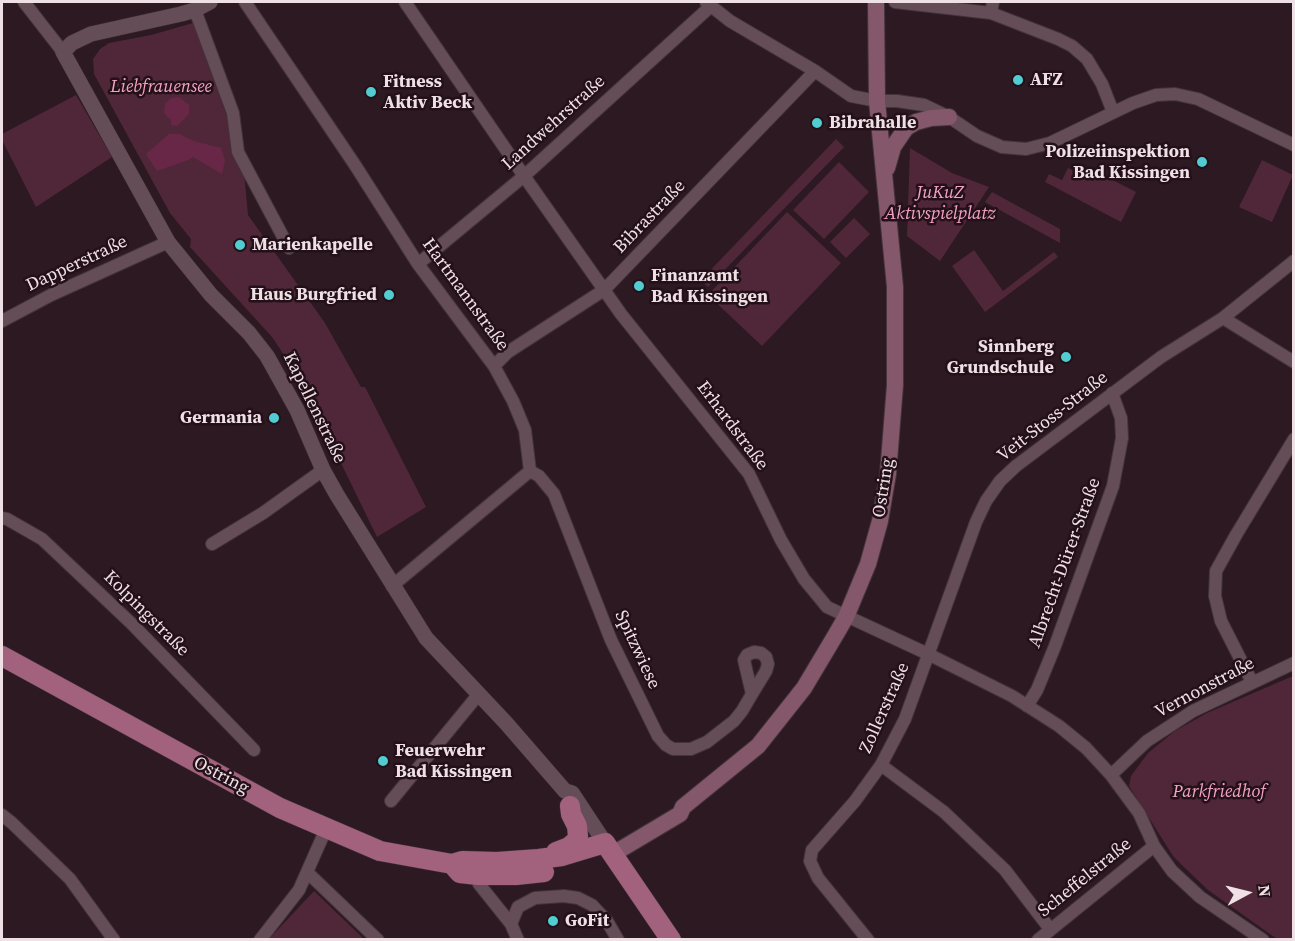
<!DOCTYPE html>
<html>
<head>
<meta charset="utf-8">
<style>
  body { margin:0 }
  #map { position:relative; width:1295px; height:941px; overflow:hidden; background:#2d1922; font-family:"Source Serif 4",serif }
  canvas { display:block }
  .frame { position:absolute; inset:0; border:3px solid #eee0e5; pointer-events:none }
  .north { position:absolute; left:1217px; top:863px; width:60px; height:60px; -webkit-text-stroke:4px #231018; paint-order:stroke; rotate:83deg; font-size:16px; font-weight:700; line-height:24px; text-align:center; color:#eee0e5 }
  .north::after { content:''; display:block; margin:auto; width:21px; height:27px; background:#eee0e5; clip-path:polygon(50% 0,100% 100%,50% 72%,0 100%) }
</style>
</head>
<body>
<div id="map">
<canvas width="1295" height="941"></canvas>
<div class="frame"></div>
<div class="north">N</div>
</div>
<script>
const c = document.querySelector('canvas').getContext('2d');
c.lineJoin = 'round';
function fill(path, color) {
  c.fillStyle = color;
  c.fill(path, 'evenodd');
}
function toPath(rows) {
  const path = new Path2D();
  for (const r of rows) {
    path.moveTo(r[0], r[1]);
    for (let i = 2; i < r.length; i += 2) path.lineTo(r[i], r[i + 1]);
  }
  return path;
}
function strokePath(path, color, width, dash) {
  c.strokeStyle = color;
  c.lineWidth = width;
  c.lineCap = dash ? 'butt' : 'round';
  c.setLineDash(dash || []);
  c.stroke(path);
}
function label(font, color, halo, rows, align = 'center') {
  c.font = font + ' "Source Serif 4",serif';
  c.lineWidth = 5;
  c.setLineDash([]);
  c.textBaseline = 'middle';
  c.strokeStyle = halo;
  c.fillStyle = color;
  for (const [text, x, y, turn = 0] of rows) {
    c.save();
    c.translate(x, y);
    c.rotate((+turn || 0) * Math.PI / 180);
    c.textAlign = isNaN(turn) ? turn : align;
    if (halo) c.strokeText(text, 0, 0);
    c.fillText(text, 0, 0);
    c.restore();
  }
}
fill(toPath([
  [193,23,243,161,248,215,325,323,361,387,365,387,426,507,377,537,300,379,272,337,190,247,191,239,170,213,94,74,93,59,100,49,109,43,151,35],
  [76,95,112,157,36,207,2,140,2,134],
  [836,139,844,147,708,287,701,280],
  [910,148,952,173,989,187,940,261,907,236],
  [1262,160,1293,175,1272,222,1239,207],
  [839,162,869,192,824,239,793,210],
  [1068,168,1093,181,1097,172,1136,192,1121,222,1045,182,1049,174,1062,180],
  [992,192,1060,229,1060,243,985,202],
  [787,212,841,263,762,346,708,295],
  [854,218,870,234,846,258,830,242],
  [974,250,1003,291,1054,252,1058,257,985,312,952,266],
  [1293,676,1293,939,1277,939,1208,890,1185,868,1173,856,1129,786,1131,776,1148,753,1175,731,1207,713],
  [314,891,364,939,269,939]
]), '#4f2739');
fill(toPath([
  [179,97,189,105,189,114,177,126,171,125,171,120,164,113,165,104,171,98],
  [169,134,179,134,194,141,221,148,225,160,222,174,193,157,188,160,157,171,146,154]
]), '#692747');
const minor = toPath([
  [24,2,63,52],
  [245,2,355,165,418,264,494,366,513,401,525,430,530,471,392,586],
  [405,2,524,176,621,314,749,474,781,540,804,579,827,607,928,654,1012,696,1059,726,1086,748,1111,775,1139,813,1154,846,1172,871,1200,897,1263,940],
  [706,2,730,21,815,71,851,96,877,101,897,101,924,105,949,117,977,136,1002,147,1026,149,1050,143,1133,103,1156,95,1175,94,1198,99,1294,145],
  [895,2,991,13],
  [993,2,991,13,1058,39,1072,46,1087,59,1102,84,1113,112],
  [195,10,233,113,238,152,289,248],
  [418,264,524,176,711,6],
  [1223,318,1294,362],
  [2,321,51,295,168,242],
  [494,366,508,352,604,290,815,71],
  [530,471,539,476,554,494,611,640,658,736,666,745,673,749,691,749,707,742,734,721,742,711,752,694,766,671,768,664,766,657,761,653,754,652,747,655,744,660,752,694],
  [2,518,7,519,42,539,132,624,254,750],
  [212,544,263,513,323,470],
  [1252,682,1221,621,1215,596,1216,571,1236,535,1294,439],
  [1027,706,1037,690,1055,646,1113,486,1122,438,1121,418,1112,393],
  [881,765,944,812,1005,870,1050,929],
  [1111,775,1147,741,1193,711,1294,663],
  [391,801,478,695],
  [2,815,12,823,70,879,114,940],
  [308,873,378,940],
  [478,875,479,884,511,924],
  [260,940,299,890,326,829],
  [518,940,511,924,518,907,535,898,564,896,578,898,592,905,607,921,618,940],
  [868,940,818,878,810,861,812,850,855,801,881,765,905,719,976,522,986,501,1000,481,1016,466,1161,357,1223,318,1294,261],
  [1038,940,1154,846]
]);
const tertiary = toPath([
  [210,2,195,10,181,14,91,34,72,43,63,52,168,242,211,295,249,333,267,356,297,410,323,470,337,495,426,638,506,723,565,791,572,793,605,843]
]);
const secondary = toPath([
  [887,168,893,147,906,128,916,122,931,118,949,117],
  [613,854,680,814,683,807,758,746,804,688,835,636,846,617,868,564,880,521,888,474,895,385,895,287,877,101,876,2]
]);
const primary = toPath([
  [2,656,280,808,380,851,452,864,462,861,497,862,539,859,562,856,605,843,671,940],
  [556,852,569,847,576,841,578,836,577,826,571,814,570,806],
  [452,864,460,873,478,875,516,875,544,872]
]);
strokePath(minor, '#44343b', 14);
strokePath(tertiary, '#44343b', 16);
strokePath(secondary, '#44343b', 18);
strokePath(primary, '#44343b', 21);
strokePath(minor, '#654d57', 12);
strokePath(tertiary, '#654d57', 15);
strokePath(secondary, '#84576a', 16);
strokePath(primary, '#a2617d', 20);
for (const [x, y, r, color] of [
  [1018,80,6,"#51ccd1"],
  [371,92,6,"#51ccd1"],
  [817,123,6,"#51ccd1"],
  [1202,162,6,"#51ccd1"],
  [240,245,6,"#51ccd1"],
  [639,286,6,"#51ccd1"],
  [389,295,6,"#51ccd1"],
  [1066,357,6,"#51ccd1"],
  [274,418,6,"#51ccd1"],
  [383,761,6,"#51ccd1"],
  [553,921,6,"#51ccd1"]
]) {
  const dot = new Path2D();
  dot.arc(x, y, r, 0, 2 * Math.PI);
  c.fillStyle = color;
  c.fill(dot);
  strokePath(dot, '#231018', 2);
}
label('bold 18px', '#eee0e5', '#231018', [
  ["AFZ",1030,80],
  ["Fitness",383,82],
  ["Aktiv Beck",383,103],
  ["Bibrahalle",829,123],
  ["Polizeiinspektion",1190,152,"right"],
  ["Bad Kissingen",1190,173,"right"],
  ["Marienkapelle",252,245],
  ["Finanzamt",651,276],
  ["Bad Kissingen",651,297],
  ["Haus Burgfried",377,295,"right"],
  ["Sinnberg",1054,347,"right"],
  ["Grundschule",1054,368,"right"],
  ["Germania",262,418,"right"],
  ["Feuerwehr",395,751],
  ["Bad Kissingen",395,772],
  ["GoFit",565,921]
], 'left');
label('italic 18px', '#f4a3c5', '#231018', [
  ["Liebfrauensee",161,87],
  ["JuKuZ",940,193],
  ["Aktivspielplatz",940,214],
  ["Parkfriedhof",1219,792]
]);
label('18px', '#eee0e5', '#231018', [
  ["Landwehrstraße",554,123,-42],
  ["Bibrastraße",650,217,-46],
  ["Dapperstraße",77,264,-25],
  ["Hartmannstraße",465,295,54],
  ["Kapellenstraße",314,408,64],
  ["Veit-Stoss-Straße",1053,417,-38],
  ["Erhardstraße",732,426,53],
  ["Ostring",884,488,-81],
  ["Albrecht-Dürer-Straße",1065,563,-70],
  ["Kolpingstraße",146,614,45],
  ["Spitzwiese",637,650,65],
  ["Vernonstraße",1205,688,-28],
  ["Zollerstraße",885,708,-66],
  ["Ostring",221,776,28],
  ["Scheffelstraße",1085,878,-39]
]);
</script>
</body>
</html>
